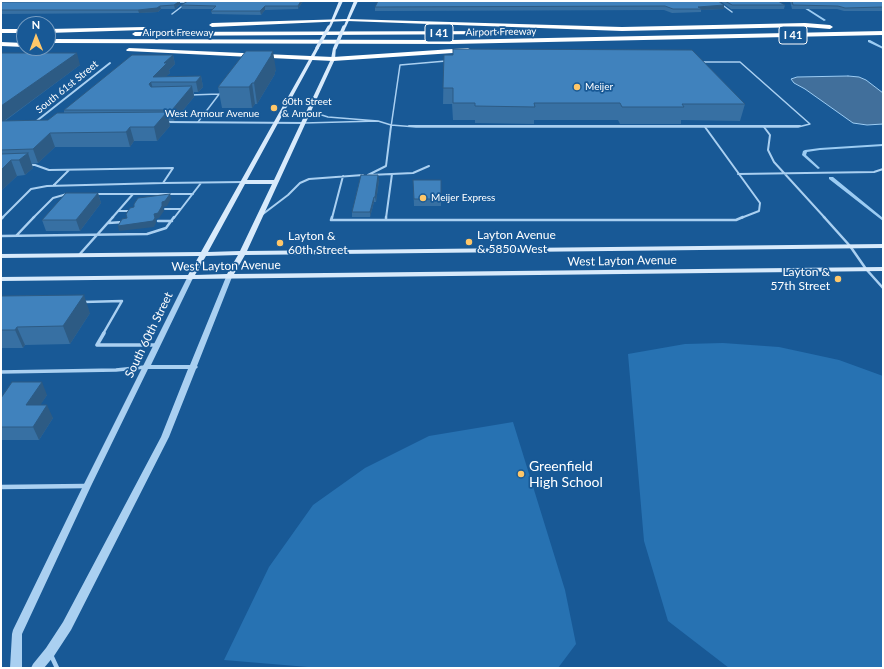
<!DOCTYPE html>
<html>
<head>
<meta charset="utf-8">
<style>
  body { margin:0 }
  #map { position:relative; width:884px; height:669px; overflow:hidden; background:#185996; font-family:Lato,sans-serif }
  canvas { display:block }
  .frame { position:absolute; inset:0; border:2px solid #fff; pointer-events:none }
  .north { position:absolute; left:16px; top:16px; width:40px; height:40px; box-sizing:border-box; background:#185996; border:1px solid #749bc0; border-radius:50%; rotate:359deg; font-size:11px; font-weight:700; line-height:16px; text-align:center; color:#fff }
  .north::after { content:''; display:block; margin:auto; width:14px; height:18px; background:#ffc769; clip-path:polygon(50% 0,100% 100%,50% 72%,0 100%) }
</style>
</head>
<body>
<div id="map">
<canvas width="884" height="669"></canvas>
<div class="frame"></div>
<div class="north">N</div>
</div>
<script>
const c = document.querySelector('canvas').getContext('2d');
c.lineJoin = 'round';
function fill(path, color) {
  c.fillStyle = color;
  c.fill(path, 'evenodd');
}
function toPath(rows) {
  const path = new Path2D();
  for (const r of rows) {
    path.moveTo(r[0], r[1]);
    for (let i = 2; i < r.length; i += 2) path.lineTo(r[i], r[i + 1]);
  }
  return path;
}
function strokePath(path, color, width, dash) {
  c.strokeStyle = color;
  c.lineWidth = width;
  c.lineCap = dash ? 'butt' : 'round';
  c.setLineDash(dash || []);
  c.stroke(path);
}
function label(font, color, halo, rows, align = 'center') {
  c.font = font + ' Lato,sans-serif';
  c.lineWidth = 3.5;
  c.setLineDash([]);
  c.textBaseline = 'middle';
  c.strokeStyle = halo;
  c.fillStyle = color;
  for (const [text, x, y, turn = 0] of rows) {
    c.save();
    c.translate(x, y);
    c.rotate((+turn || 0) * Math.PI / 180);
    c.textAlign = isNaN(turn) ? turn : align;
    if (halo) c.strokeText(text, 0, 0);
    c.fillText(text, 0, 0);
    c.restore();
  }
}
fill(toPath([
  [723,343,779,347,839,360,883,376,883,668,729,668,668,621,644,541,628,354,685,344],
  [513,422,565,590,576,644,558,668,320,668,224,660,269,567,313,505,365,468,429,436]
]), '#2772b2');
const water = toPath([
  [848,76,859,77,866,80,883,93,883,124,867,125,853,123,805,89,794,83,791,79,797,77,848,76]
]);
fill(water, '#416f9b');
strokePath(water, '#9cccf3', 1);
fill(toPath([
  [793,1,796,1,826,20,824,21,793,1],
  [868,40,870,40,883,47,883,49,868,42,868,40],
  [883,144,883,146,820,150,807,152,806,155,820,168,818,169,802,155,803,151,805,150,820,148,883,144],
  [829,177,833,177,883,218,883,221,829,179,829,177]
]), '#9cccf3');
strokePath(toPath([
  [190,95,219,94],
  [378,121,391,125,416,127,798,127,810,124,740,62,700,62],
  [198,122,220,93],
  [304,123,378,121,328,117,309,111],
  [391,127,400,65,446,61]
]), '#aad0f1', 1.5);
strokePath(toPath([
  [409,126,800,126],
  [705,127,760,203,759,211,741,218],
  [764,127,770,135,768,150,774,162,825,218],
  [29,165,35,165,49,170,173,168,163,183,243,182],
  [738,174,874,172,883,169],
  [368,175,386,166,391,126],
  [370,175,413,173,429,166],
  [54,185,69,170],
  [94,194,193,194],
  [165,209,181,209],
  [118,211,132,211],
  [263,214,288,195,300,183,309,179,363,175],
  [2,218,31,189,47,186,163,183],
  [33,218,53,198,67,194],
  [112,218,133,194],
  [174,218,201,183],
  [332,218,343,176],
  [386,218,392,174]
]), '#aad0f1', 2);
strokePath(toPath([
  [332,217,331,220,736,220,743,217],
  [824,217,850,246,866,269,883,288],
  [1,219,3,217],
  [386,220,386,217],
  [158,221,172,221],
  [108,223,124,222],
  [1,236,147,234,166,228,174,217],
  [16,236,34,217],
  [79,255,113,217],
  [83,302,122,301,103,334]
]), '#aad0f1', 2.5);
strokePath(toPath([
  [104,333,97,345,156,345],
  [1,372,116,370,145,367]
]), '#aad0f1', 3.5);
strokePath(toPath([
  [1,487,85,486],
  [51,655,57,668]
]), '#aad0f1', 4.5);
strokePath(toPath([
  [717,1,732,12],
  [176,2,188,2],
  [172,14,185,4]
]), '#aad0f1', 1.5);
strokePath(toPath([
  [164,122,304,123],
  [34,123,110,63]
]), '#aad0f1', 2);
fill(toPath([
  [229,275,232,277,197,366,198,367,196,369,169,437,71,630,54,656,44,668,31,668,33,664,46,648,63,622,161,437,188,369,148,369,91,486,22,634,22,668,10,668,12,634,13,630,83,486,187,278,190,276,193,278,151,365,190,365,226,277,229,275]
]), '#aad0f1');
fill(toPath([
  [339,1,343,1,331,27,328,28,339,1],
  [354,1,358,1,346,27,343,28,354,1],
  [316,47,319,48,247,180,274,180,331,59,333,48,336,47,335,59,247,251,883,244,883,248,245,255,234,274,883,267,883,271,193,279,190,280,187,279,1,281,1,277,188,275,199,256,1,258,1,254,201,252,316,47],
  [245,184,272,184,240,251,208,252,245,184],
  [238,255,227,274,195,275,206,256,238,255]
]), '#d8eafb');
fill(toPath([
  [347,19,622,27,805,23,830,25,833,27,830,29,805,27,622,31,347,21,212,27,209,25,212,23,347,19],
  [145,27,146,28,143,30,48,33,48,29,145,27],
  [1,29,24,29,24,33,1,33,1,29],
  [507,31,509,32,509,34,135,36,132,34,135,32,507,31],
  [883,31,883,35,452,44,48,43,48,39,452,40,883,31],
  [1,42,24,43,24,47,1,46,1,42],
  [129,48,333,57,468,48,471,50,468,52,333,61,127,51,126,50,129,48]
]), '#fff');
strokePath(toPath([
  [317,48,329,27],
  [335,48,344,27]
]), '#d8eafb', 3.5);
fill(toPath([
  [188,1,303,1,298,9,265,10,261,15,212,14,211,11,213,9,182,9,181,5],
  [720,1,778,1,785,5,784,9,731,9],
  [790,1,883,1,883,11,844,11,837,9,792,9],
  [1,2,180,4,175,9,161,9,158,12,139,13,1,14],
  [724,5,724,9,701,10,701,12,672,13,664,10,375,11,375,7],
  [1,53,80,65,5,121,48,120,64,113,64,110,173,55,175,64,169,70,170,73,165,77,201,76,203,87,198,92,194,92,194,97,174,121,169,121,170,126,157,141,134,141,130,147,55,147,38,163,32,164,33,168,25,175,17,176,1,191],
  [444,55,745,104,740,121,681,120,681,124,620,124,618,120,534,120,534,124,475,123,475,120,453,120,452,104,443,104],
  [276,70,275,72,275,74,257,104,255,104,252,108,222,108,218,87],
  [379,180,376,202,374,202,370,217,352,217,352,212],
  [413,180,441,180,441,206,414,206],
  [98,193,101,203,80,231,46,231,42,220],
  [1,296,90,313,70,344,25,345,23,348,1,348],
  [47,395,40,405,53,418,39,440,1,440,1,398]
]), '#3770a3');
fill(toPath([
  [180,1,180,4,175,9,174,5],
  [301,1,303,1,298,9,298,6],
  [724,5,724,9,701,10,702,9,698,7],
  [160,6,161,9,158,12,139,13,138,10],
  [265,6,265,10,261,15,260,11],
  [273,51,276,70,275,72,275,74,257,104,254,83],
  [77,53,80,65,4,121,1,122,1,106],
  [173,55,175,64,169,70,170,73,160,82,153,77,164,63],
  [201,76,203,87,198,92,196,82],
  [151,82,154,93,149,84],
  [252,83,255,104,252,108,249,87],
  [192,86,194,97,174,121,172,110],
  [167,112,170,126,157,141,154,127],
  [130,127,134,141,130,147,126,132],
  [50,133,55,147,38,163,33,149],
  [28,153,33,168,25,175,19,160],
  [11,160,17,176,1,191,1,170],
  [378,175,379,180,376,202,375,197],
  [98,193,101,203,80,231,76,220],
  [170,194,171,199,167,206,163,207,164,211,159,218,156,219,156,223,154,227,119,231,118,226,154,214,162,202],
  [374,197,374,202,370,217,370,212],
  [84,295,90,313,70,344,63,326],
  [17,327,25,345,23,348,15,330],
  [42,382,47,395,32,418,26,405],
  [47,405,53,418,39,440,33,427]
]), '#2d5b84');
const building = toPath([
  [180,1,174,5,160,6,157,8,138,10,1,10,1,2,180,1],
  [188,1,301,1,298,6,265,6,260,11,211,11,216,6,181,5,188,1],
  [378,1,718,1,724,5,698,7,702,9,673,9,665,6,375,7,378,1],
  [725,1,778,1,785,5,732,5,725,1],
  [792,1,883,1,883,7,845,8,838,6,793,5,792,1],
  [453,49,692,50,745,104,682,104,684,107,622,107,620,103,534,103,535,107,475,106,475,103,453,103,453,88,443,88,444,55,453,55,453,49],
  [246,51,273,51,271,55,272,54,254,83,252,83,249,87,218,87,246,51],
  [1,53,77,53,1,106,1,53],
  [132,55,173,55,164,63,167,63,153,77,201,76,196,82,151,82,149,84,151,87,192,86,172,110,64,110,132,55],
  [167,112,154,127,130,127,126,132,50,133,33,149,1,150,1,121,48,120,57,113,167,112],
  [28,153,19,160,11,160,1,170,1,154,28,153],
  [361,175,378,175,375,197,374,197,370,212,352,212,361,175],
  [413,180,441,180,441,199,414,199,413,180],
  [66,193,98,193,76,220,42,220,66,193],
  [170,194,165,201,162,202,162,206,158,213,154,214,155,218,153,221,118,226,122,219,127,218,126,214,130,208,134,207,134,204,138,198,170,194],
  [84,295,63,326,17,327,15,330,1,330,1,296,84,295],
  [12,382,42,382,26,405,47,405,33,427,1,427,1,398,12,382]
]);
fill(building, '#4082bd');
strokePath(building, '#2d5b84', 1);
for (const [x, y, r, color] of [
  [577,87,4,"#ffc769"],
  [274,108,4,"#ffc769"],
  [423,198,4,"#ffc769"],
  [469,242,4,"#ffc769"],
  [280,243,4,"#ffc769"],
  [838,279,4,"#ffc769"],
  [521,474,4,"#ffc769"]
]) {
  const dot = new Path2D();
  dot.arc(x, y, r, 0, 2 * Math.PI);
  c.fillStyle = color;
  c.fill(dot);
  strokePath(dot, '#185996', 1.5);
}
label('10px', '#fff', '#185996', [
  ["Airport Freeway",501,32,-1],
  ["Airport Freeway",178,33],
  ["South 61st Street",67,87,-39],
  ["West Armour Avenue",212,114]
]);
label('10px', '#fff', '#185996', [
  ["Meijer",585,87],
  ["60th Street",282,102],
  ["& Amour",282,114],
  ["Meijer Express",431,198]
], 'left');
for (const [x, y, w] of [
  [439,33,28],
  [793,35,28]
]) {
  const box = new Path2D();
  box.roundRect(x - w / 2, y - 9, w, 18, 3);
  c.fillStyle = '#185996';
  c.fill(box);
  strokePath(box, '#fff', 1);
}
label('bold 11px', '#fff', null, [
  ["I 41",439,33],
  ["I 41",793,35]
]);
label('12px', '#fff', '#185996', [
  ["Layton Avenue",477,235],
  ["& 5850 West",477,249],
  ["Layton &",288,236],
  ["60th Street",288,250],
  ["Layton &",830,272,"right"],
  ["57th Street",830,286,"right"]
], 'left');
label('12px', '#fff', '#185996', [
  ["West Layton Avenue",622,261,-1],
  ["West Layton Avenue",226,266,-1],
  ["South 60th Street",149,335,-64]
]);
label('14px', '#fff', '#185996', [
  ["Greenfield",529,466],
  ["High School",529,482]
], 'left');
</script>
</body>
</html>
